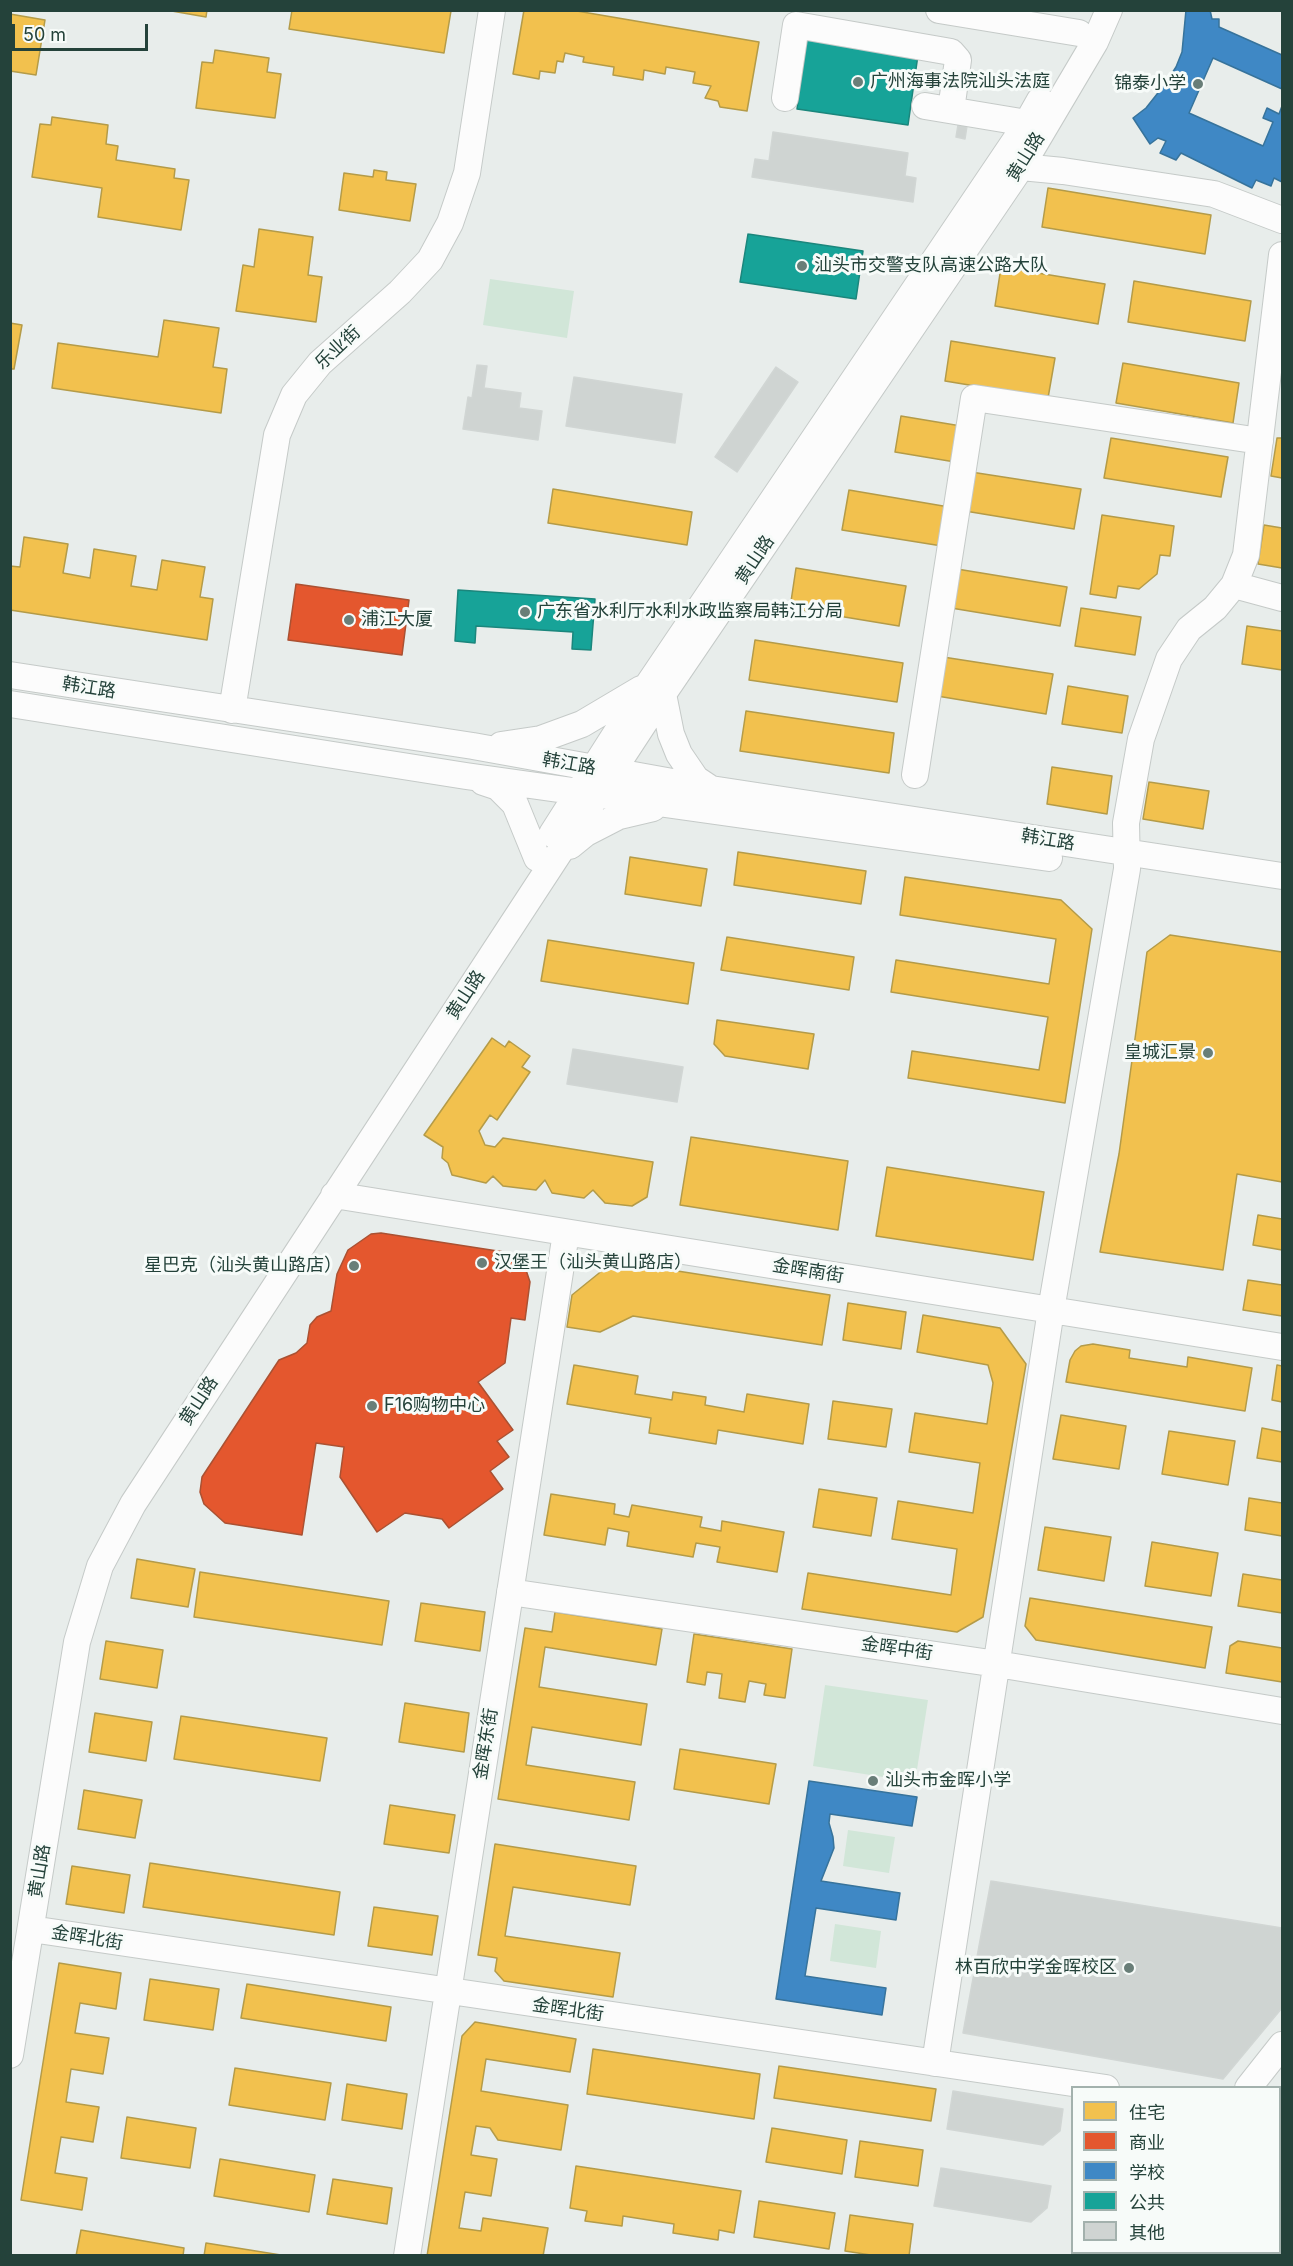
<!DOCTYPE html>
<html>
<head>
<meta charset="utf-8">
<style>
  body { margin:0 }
  #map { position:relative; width:1293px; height:2266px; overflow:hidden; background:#e8edeb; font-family:Inter,"Noto Sans SC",sans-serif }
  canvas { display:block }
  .frame { position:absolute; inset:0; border:12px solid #24423a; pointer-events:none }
  .legend { position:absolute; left:1071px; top:2086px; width:210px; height:168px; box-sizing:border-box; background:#f7fbf9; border:2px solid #a3b1ad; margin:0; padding:8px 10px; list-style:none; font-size:18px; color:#24423a }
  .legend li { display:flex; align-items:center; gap:12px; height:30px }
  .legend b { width:30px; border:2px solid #a3b1ad }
  .scale { position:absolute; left:12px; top:24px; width:136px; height:27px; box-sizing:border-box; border:3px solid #24423a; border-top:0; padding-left:8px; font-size:18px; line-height:21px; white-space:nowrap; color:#24423a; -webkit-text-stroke:4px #f7fbf9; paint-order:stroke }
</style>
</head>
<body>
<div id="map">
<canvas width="1293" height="2266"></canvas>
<div class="frame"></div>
<ul class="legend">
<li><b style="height:16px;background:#f2c14e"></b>住宅</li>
<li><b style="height:16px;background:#e4572e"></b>商业</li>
<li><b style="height:16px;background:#3f88c5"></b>学校</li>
<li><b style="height:16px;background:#17a398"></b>公共</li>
<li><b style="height:16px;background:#cfd4d2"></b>其他</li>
</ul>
<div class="scale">50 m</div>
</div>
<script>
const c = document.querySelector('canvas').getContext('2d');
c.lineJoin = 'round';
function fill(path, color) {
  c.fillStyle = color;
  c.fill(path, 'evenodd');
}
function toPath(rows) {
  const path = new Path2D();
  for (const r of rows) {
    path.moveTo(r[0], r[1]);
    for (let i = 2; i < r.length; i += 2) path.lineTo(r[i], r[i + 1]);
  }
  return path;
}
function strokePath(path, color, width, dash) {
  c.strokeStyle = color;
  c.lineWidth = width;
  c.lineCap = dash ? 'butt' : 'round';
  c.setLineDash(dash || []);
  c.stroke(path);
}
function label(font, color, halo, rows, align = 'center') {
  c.font = font + ' Inter,"Noto Sans SC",sans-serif';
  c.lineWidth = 6;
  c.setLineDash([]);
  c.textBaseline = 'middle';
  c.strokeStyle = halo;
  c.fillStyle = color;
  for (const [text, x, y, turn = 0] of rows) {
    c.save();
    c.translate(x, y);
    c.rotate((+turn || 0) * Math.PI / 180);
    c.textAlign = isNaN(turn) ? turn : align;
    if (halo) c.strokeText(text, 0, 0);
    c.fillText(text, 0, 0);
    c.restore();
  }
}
fill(toPath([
  [490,279,574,291,567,338,483,325],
  [825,1685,928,1700,915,1782,813,1766],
  [848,1830,895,1837,889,1873,843,1866],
  [835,1924,881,1931,876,1968,830,1961],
  [1282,2088,1282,2249,1280,2252,1280,2092],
  [1145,2252,1279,2252,1279,2253,1276,2256,1142,2255]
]), '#d1e6d8');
const homes = toPath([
  [166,10,207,10,206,17,166,10],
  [292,10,448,10,451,11,444,53,289,29,292,10],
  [524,10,571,10,759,42,747,111,720,107,718,101,705,98,711,86,693,83,695,72,666,67,665,74,644,70,643,80,613,75,614,67,583,62,584,57,565,53,563,62,557,61,555,73,540,71,539,79,513,74,524,10],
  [10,14,45,20,36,75,10,71,10,14],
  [215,50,269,58,267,72,281,74,275,118,196,108,202,62,213,63,215,50],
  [52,117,108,125,106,144,118,146,116,160,175,169,174,178,189,180,181,230,98,217,102,188,32,177,40,124,51,125,52,117],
  [374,170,387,172,386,180,416,184,410,221,339,210,344,173,373,177,374,170],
  [1048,188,1211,215,1205,254,1042,227,1048,188],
  [259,229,313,237,308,275,322,277,316,322,236,311,243,265,254,267,259,229],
  [1001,267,1105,284,1098,324,995,306,1001,267],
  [1134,281,1251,301,1245,341,1128,322,1134,281],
  [164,320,219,328,213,367,227,369,221,413,52,388,58,343,158,357,164,320],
  [10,323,22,325,14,369,10,369,10,323],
  [951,341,1055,358,1048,398,945,381,951,341],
  [1123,363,1239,383,1233,423,1116,403,1123,363],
  [901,416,961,426,955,462,895,452,901,416],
  [1111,438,1228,457,1221,497,1104,478,1111,438],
  [1277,438,1282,438,1282,478,1271,476,1277,438],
  [971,472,1081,489,1074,529,965,511,971,472],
  [553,489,692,512,687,545,548,523,553,489],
  [849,490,949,507,942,546,842,530,849,490],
  [1102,515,1174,526,1170,556,1160,555,1157,574,1139,589,1118,586,1116,598,1090,594,1102,515],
  [1264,525,1282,528,1282,568,1258,564,1264,525],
  [24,537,68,544,63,573,90,578,94,549,136,556,131,586,157,590,162,560,205,567,200,597,213,599,207,640,10,610,10,566,20,567,24,537],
  [796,568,906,586,899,626,790,608,796,568],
  [957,569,1067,587,1060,626,951,608,957,569],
  [1081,608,1141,617,1135,655,1075,646,1081,608],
  [1247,626,1282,631,1282,670,1242,664,1247,626],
  [755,640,903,663,897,702,749,680,755,640],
  [943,657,1053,674,1046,714,937,696,943,657],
  [1068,686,1128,696,1122,733,1062,724,1068,686],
  [746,711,894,733,889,773,740,751,746,711],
  [1052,767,1112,776,1107,814,1047,804,1052,767],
  [1149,782,1209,791,1203,829,1143,819,1149,782],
  [738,852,866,871,861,904,734,885,738,852],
  [630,857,707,869,701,906,625,894,630,857],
  [905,877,1061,900,1092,929,1065,1103,908,1078,912,1051,1039,1070,1048,1017,891,992,896,960,1049,984,1056,939,900,915,905,877],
  [1170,935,1282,952,1282,1182,1237,1174,1223,1270,1100,1252,1119,1154,1147,952,1170,935],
  [727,937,854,957,849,990,721,970,727,937],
  [548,940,694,963,688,1004,541,981,548,940],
  [717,1020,814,1034,808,1069,725,1056,714,1044,717,1020],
  [492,1038,505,1047,509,1041,530,1056,522,1067,530,1072,497,1120,490,1115,479,1131,485,1145,495,1147,503,1138,653,1162,647,1197,632,1206,605,1203,593,1190,584,1198,552,1193,545,1180,536,1190,503,1186,493,1176,486,1183,452,1175,448,1163,442,1158,443,1147,424,1135,492,1038],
  [691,1137,848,1161,838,1230,680,1205,691,1137],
  [887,1167,1044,1192,1033,1260,876,1236,887,1167],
  [1258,1215,1282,1219,1282,1250,1253,1245,1258,1215],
  [614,1261,830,1295,822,1345,633,1316,600,1332,567,1327,572,1295,614,1261],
  [1248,1280,1282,1285,1282,1316,1243,1310,1248,1280],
  [848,1303,906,1312,901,1349,843,1340,848,1303],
  [923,1315,1000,1328,1026,1364,983,1617,957,1632,802,1609,808,1573,951,1595,957,1549,892,1539,898,1501,973,1513,980,1463,909,1452,915,1413,987,1424,993,1383,988,1365,917,1352,923,1315],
  [1093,1344,1130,1350,1129,1358,1187,1367,1188,1357,1252,1368,1245,1411,1066,1382,1070,1360,1075,1351,1081,1346,1093,1344],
  [574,1365,638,1376,635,1394,672,1400,673,1392,706,1397,705,1405,744,1412,747,1394,809,1404,803,1444,718,1430,716,1444,649,1433,651,1418,567,1404,574,1365],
  [1277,1365,1282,1366,1282,1402,1272,1400,1277,1365],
  [833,1401,892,1409,886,1447,828,1439,833,1401],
  [1061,1415,1126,1426,1119,1469,1053,1459,1061,1415],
  [1262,1428,1282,1432,1282,1462,1257,1458,1262,1428],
  [1169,1431,1235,1441,1228,1485,1162,1474,1169,1431],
  [819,1489,877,1498,871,1536,813,1527,819,1489],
  [551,1494,615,1504,614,1514,629,1517,632,1505,702,1517,700,1527,721,1531,722,1521,784,1532,777,1572,717,1562,720,1547,696,1543,693,1557,627,1546,629,1532,608,1528,605,1545,544,1535,551,1494],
  [1249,1498,1282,1503,1282,1536,1245,1530,1249,1498],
  [1045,1527,1111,1537,1104,1581,1038,1570,1045,1527],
  [1152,1542,1218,1553,1211,1596,1145,1586,1152,1542],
  [137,1559,195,1569,188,1607,131,1598,137,1559],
  [200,1572,389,1601,382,1645,194,1617,200,1572],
  [1243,1574,1282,1580,1282,1613,1238,1606,1243,1574],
  [1030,1598,1212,1627,1205,1668,1036,1640,1025,1626,1030,1598],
  [421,1603,485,1612,480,1651,415,1641,421,1603],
  [555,1612,662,1629,656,1665,545,1647,539,1687,647,1704,641,1745,532,1727,526,1765,635,1782,629,1820,498,1799,525,1628,552,1632,555,1612],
  [694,1634,792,1649,785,1698,764,1695,766,1684,749,1681,745,1702,719,1698,722,1674,707,1672,705,1685,687,1682,694,1634],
  [106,1641,163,1650,157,1688,100,1679,106,1641],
  [1238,1641,1282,1648,1282,1682,1226,1673,1230,1646,1238,1641],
  [405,1703,469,1713,464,1752,399,1742,405,1703],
  [95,1713,152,1722,146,1761,89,1752,95,1713],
  [181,1716,327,1738,320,1781,174,1759,181,1716],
  [680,1749,776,1764,769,1804,674,1789,680,1749],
  [84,1790,142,1800,135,1838,78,1829,84,1790],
  [390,1805,455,1815,449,1853,384,1844,390,1805],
  [495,1844,636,1866,630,1905,513,1887,505,1936,620,1953,613,1997,504,1981,495,1971,497,1958,478,1955,495,1844],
  [150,1863,340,1892,334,1935,143,1907,150,1863],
  [72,1866,130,1875,124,1913,66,1904,72,1866],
  [374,1907,438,1916,432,1955,368,1946,374,1907],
  [59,1963,121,1973,116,2009,80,2003,75,2033,109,2038,103,2074,71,2069,66,2102,99,2107,93,2142,61,2137,55,2173,87,2178,82,2210,21,2200,59,1963],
  [150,1979,219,1989,213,2030,144,2020,150,1979],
  [247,1984,391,2007,386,2041,241,2018,247,1984],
  [475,2022,576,2039,570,2072,486,2059,481,2091,568,2105,561,2150,498,2140,490,2128,476,2126,471,2155,497,2159,491,2196,465,2192,459,2228,481,2231,483,2218,548,2228,543,2256,427,2256,462,2036,475,2022],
  [593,2049,760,2074,754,2119,587,2094,593,2049],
  [779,2066,936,2089,931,2121,774,2098,779,2066],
  [235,2068,331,2083,325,2120,229,2105,235,2068],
  [347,2084,407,2094,402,2129,342,2120,347,2084],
  [127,2117,196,2128,190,2168,121,2158,127,2117],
  [772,2128,847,2140,842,2174,766,2162,772,2128],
  [860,2141,923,2150,918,2186,855,2177,860,2141],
  [220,2159,315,2175,309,2212,214,2196,220,2159],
  [576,2166,741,2191,734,2233,719,2230,718,2240,673,2233,674,2224,623,2216,622,2226,585,2221,587,2211,570,2208,576,2166],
  [333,2179,392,2188,387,2224,327,2214,333,2179],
  [759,2201,835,2213,829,2249,754,2237,759,2201],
  [850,2215,913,2224,909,2256,877,2256,845,2251,850,2215],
  [81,2230,184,2248,183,2256,76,2256,81,2230],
  [206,2243,287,2256,204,2256,206,2243]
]);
fill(homes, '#f2c14e');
strokePath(homes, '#b49b48', 1.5);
const shops = toPath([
  [296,584,409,600,402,655,288,640,296,584],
  [381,1233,504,1252,517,1258,524,1264,530,1282,525,1320,511,1318,505,1363,478,1382,513,1430,497,1441,509,1457,490,1471,503,1489,449,1528,442,1519,405,1513,377,1532,340,1477,344,1447,316,1443,302,1535,225,1523,204,1504,200,1492,202,1477,279,1360,296,1353,307,1343,310,1325,317,1317,331,1311,337,1274,348,1250,371,1234,381,1233]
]);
fill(shops, '#e4572e');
strokePath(shops, '#aa5132', 1.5);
const schools = toPath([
  [1186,10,1210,10,1212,19,1219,19,1219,27,1282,55,1282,89,1213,58,1189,113,1263,146,1273,122,1263,118,1267,108,1279,114,1282,106,1282,182,1274,178,1271,186,1256,180,1252,188,1181,153,1176,160,1160,153,1166,141,1158,138,1150,144,1133,118,1146,108,1165,84,1176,67,1182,52,1186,10],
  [809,1781,917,1797,912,1826,830,1814,829,1823,833,1837,834,1848,821,1881,900,1893,896,1920,816,1908,805,1976,886,1988,882,2015,776,1999,809,1781]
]);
fill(schools, '#3f88c5');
strokePath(schools, '#37739b', 1.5);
const public = toPath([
  [807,39,918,55,908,125,797,109,807,39],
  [748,234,863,251,856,299,740,282,748,234],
  [458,590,595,599,591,650,572,649,573,632,476,626,475,643,455,641,458,590]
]);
fill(public, '#17a398');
strokePath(public, '#1b867c', 1.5);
const building = toPath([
  [958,125,967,126,965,139,956,137,958,125],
  [773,132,908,153,905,176,916,178,913,202,752,177,755,159,769,161,773,132],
  [477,365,487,366,484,388,521,393,519,408,542,411,538,440,463,429,468,397,472,398,477,365],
  [776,367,798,382,737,472,715,457,776,367],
  [574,377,682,394,675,443,566,426,574,377],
  [573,1049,683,1067,677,1102,567,1084,573,1049],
  [991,1881,1282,1928,1282,2008,1223,2079,963,2033,991,1881],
  [953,2091,1063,2109,1060,2131,1043,2145,947,2129,953,2091],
  [941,2168,1051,2186,1047,2208,1031,2222,934,2206,941,2168]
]);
fill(building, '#cfd4d2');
strokePath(building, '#d1d6d4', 1.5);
const minor = toPath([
  [939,10,1079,33],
  [785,98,796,25,951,52,958,60,951,110],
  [925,106,1027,123],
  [1021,167,1063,171,1214,194,1282,220],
  [1234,585,1282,598],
  [10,675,473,746,711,789,1282,876],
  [663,694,671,734,679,754,696,779,711,789],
  [10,704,466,776,1049,858],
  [232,710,277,435,294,395,320,363,400,292,430,260,450,223,467,173,492,10],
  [501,745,541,739,582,724,641,689],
  [915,775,974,398,1260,441],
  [483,782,498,787,515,804,537,858],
  [552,834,629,713,1027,123,1040,100],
  [570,846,586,833,619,816,653,808],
  [334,1195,1282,1347],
  [510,1592,997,1664,1282,1711],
  [31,1929,1106,2088],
  [10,2055,77,1642,100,1566,133,1504,663,694,1021,167,1095,42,1109,10],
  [935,2063,1051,1310,1127,869,1126,823,1141,739,1169,659,1189,629,1215,608,1234,585,1246,555,1282,255],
  [1248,2088,1282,2045],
  [407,2256,566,1233],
  [1115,2256,1117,2252]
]);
strokePath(minor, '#c5cac8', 28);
strokePath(minor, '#fcfcfc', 26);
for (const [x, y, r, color] of [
  [858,82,6,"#697e78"],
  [1198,84,6,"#697e78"],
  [802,266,6,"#697e78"],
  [525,612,6,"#697e78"],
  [349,620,6,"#697e78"],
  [1208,1053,6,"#697e78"],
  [482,1263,6,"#697e78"],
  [354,1266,6,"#697e78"],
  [372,1406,6,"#697e78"],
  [873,1781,6,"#697e78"],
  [1129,1968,6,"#697e78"]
]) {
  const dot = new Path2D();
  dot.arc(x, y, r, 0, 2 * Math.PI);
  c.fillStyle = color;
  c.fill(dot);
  strokePath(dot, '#f7fbf9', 2);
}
label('18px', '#24423a', '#f7fbf9', [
  ["广州海事法院汕头法庭",870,82],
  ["锦泰小学",1186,84,"right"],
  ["汕头市交警支队高速公路大队",814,266],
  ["广东省水利厅水利水政监察局韩江分局",537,612],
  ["浦江大厦",361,620],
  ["皇城汇景",1196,1053,"right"],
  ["汉堡王（汕头黄山路店）",494,1263],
  ["星巴克（汕头黄山路店）",342,1266,"right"],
  ["F16购物中心",384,1406],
  ["汕头市金晖小学",885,1781],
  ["林百欣中学金晖校区",1117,1968,"right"]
], 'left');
label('18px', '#24423a', '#f7fbf9', [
  ["黄山路",1026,157,-58],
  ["乐业街",338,348,-43],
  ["黄山路",755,560,-56],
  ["韩江路",89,688,9],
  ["韩江路",569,764,10],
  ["韩江路",1048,840,9],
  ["黄山路",466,995,-57],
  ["金晖南街",808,1271,9],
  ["黄山路",199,1401,-57],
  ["金晖中街",897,1649,8],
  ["金晖东街",486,1744,-81],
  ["黄山路",40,1871,-81],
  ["金晖北街",87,1938,9],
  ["金晖北街",568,2010,8]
]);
</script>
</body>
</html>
